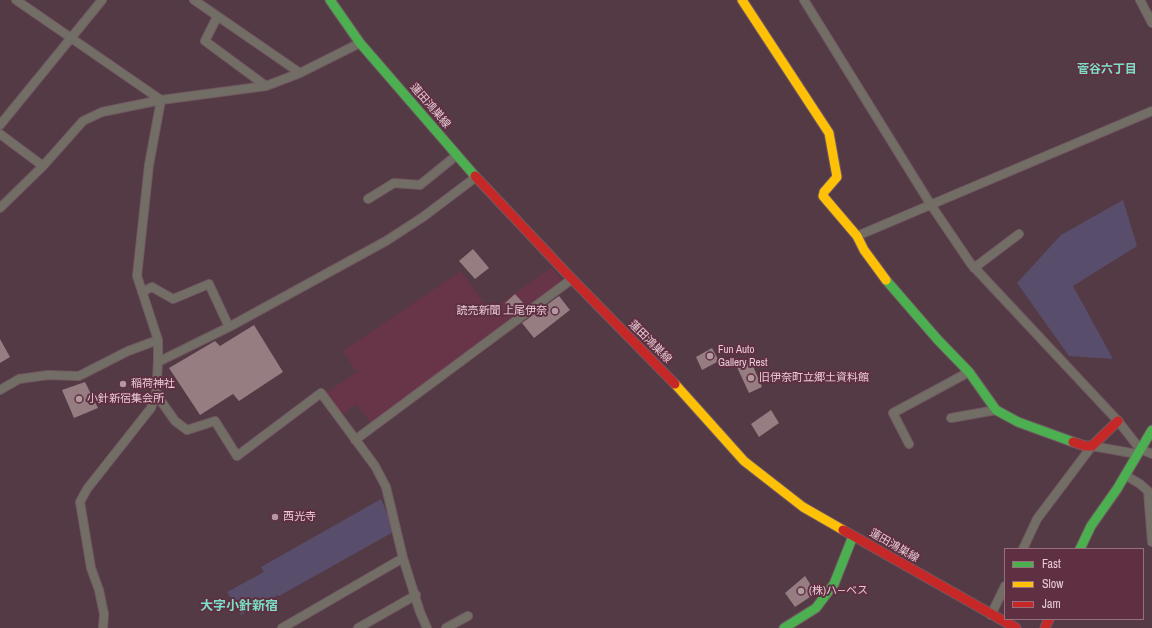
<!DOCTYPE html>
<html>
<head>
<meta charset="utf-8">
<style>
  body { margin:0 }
  #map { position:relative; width:1152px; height:628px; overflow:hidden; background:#543a45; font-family:"Archivo Narrow",sans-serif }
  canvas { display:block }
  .legend { position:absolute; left:1004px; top:548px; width:140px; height:72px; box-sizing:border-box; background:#5f3042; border:1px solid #966e7c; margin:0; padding:5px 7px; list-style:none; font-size:12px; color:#e8cad4 }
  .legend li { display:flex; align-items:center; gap:8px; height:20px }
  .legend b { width:20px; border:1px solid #966e7c }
</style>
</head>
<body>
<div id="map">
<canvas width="1152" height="628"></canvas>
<ul class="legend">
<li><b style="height:5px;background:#4caf50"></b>Fast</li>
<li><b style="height:5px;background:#ffc107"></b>Slow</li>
<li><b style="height:5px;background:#c62828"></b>Jam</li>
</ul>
</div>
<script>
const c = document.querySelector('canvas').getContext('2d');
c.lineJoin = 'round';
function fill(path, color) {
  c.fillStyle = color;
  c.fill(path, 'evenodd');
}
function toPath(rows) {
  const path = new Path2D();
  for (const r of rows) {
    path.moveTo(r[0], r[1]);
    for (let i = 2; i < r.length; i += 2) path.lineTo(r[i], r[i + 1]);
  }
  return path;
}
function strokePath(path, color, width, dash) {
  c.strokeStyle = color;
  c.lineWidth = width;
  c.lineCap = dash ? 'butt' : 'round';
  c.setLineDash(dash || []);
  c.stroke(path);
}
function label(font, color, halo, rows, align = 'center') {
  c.font = font + ' "Archivo Narrow","Noto Sans JP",sans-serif';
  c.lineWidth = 4;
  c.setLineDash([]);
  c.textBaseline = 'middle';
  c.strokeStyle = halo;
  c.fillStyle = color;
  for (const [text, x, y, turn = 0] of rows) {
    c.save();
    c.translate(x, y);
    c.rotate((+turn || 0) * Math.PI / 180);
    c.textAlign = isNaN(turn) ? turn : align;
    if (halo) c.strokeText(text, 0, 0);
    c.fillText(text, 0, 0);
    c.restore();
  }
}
fill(toPath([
  [552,267,562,281,561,285,371,423,356,404,341,415,326,393,357,372,343,351,461,271,490,311]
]), '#683548');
fill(toPath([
  [1123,200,1137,246,1073,286,1113,359,1069,356,1017,283,1061,235],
  [381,499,395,531,279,596,278,595,241,615,227,592,264,572,261,567]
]), '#594d6c');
fill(toPath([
  [473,249,489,268,475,279,459,261],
  [515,294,526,306,516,314,505,303],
  [559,296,570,310,534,338,522,323],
  [254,325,283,372,239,401,233,394,200,415,169,368,215,341,220,346],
  [0,339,10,357,0,363],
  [712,348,719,361,702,370,696,357],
  [750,359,762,387,749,393,736,365],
  [85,382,98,408,74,418,62,390],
  [771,410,779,423,759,437,751,424],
  [805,576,816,593,795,607,785,593]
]), '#957d82');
const street = toPath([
  [16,0,161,100],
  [194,0,300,73],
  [804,0,931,205,971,264,1118,421,1140,449,1152,454],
  [1140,0,1152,23],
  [217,17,205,41,266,86],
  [0,125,102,0],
  [0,134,43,166],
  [368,199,394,183,420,185,457,155],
  [0,208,43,166,83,121,102,112,161,100,266,86,300,73,360,43],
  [857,236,1152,111],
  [974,268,1019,234],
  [142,292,152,287,173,299,209,284,229,327],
  [158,362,229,327,386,241,423,217,476,177],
  [0,390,19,379,48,375,79,376,128,351,158,340],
  [156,394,175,421,187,430,215,421,237,456,321,393,375,466,386,487,403,558,420,612,427,628],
  [951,418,996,410],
  [355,440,572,279],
  [909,444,893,413,969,372],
  [1125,475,1140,484,1148,491,1152,542],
  [1023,549,1037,519,1092,446,1137,454],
  [991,615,1005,586],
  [103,628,104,614,99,590,91,568,80,502,87,489,151,408,156,394,158,362,158,340,137,276,149,165,161,100],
  [282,628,403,558],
  [358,628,416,595],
  [446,628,468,616]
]);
const fast = toPath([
  [330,0,360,43,475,176],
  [886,280,938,340,969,372,996,410,1018,422,1073,442],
  [1080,549,1091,526,1117,489,1152,430],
  [784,628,816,608,834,584,853,536]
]);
const slow = toPath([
  [742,0,829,133,837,177,824,192,823,196,857,236,864,250,886,280],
  [675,384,744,461,803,507,843,530]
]);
const jam = toPath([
  [475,176,572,279,675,384],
  [1073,442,1085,446,1092,446,1118,421],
  [843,530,1016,628],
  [1045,628,1049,619]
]);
strokePath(street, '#705962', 10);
strokePath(fast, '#705962', 11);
strokePath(slow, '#705962', 11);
strokePath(jam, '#705962', 11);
strokePath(street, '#736e65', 8);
strokePath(fast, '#4caf50', 9);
strokePath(slow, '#ffc107', 9);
strokePath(jam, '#c62828', 9);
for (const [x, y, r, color] of [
  [555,311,4,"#b498a2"],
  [710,356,4,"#b498a2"],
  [751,378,4,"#b498a2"],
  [123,384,4,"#b498a2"],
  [79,399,4,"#b498a2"],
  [275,517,4,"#b498a2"],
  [801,591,4,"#b498a2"]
]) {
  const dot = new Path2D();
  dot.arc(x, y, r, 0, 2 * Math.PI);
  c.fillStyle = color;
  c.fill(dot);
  strokePath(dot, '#5f3042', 1.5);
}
label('11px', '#e8cad4', '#5f3042', [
  ["蓮田鴻巣線",430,106,49],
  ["蓮田鴻巣線",650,342,45],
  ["蓮田鴻巣線",894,546,30]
]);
label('11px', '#e8cad4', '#5f3042', [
  ["読売新聞 上尾伊奈",547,311,"right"],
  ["Fun Auto",718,350],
  ["Gallery Rest",718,363],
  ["旧伊奈町立郷土資料館",759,378],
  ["稲荷神社",131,384],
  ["小針新宿集会所",87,399],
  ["西光寺",283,517],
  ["(株)ハ―ベス",809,591]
], 'left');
label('bold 12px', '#7bdec7', '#5f3042', [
  ["菅谷六丁目",1107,70]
]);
label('bold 13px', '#7bdec7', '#5f3042', [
  ["大字小針新宿",239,607]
]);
</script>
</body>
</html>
